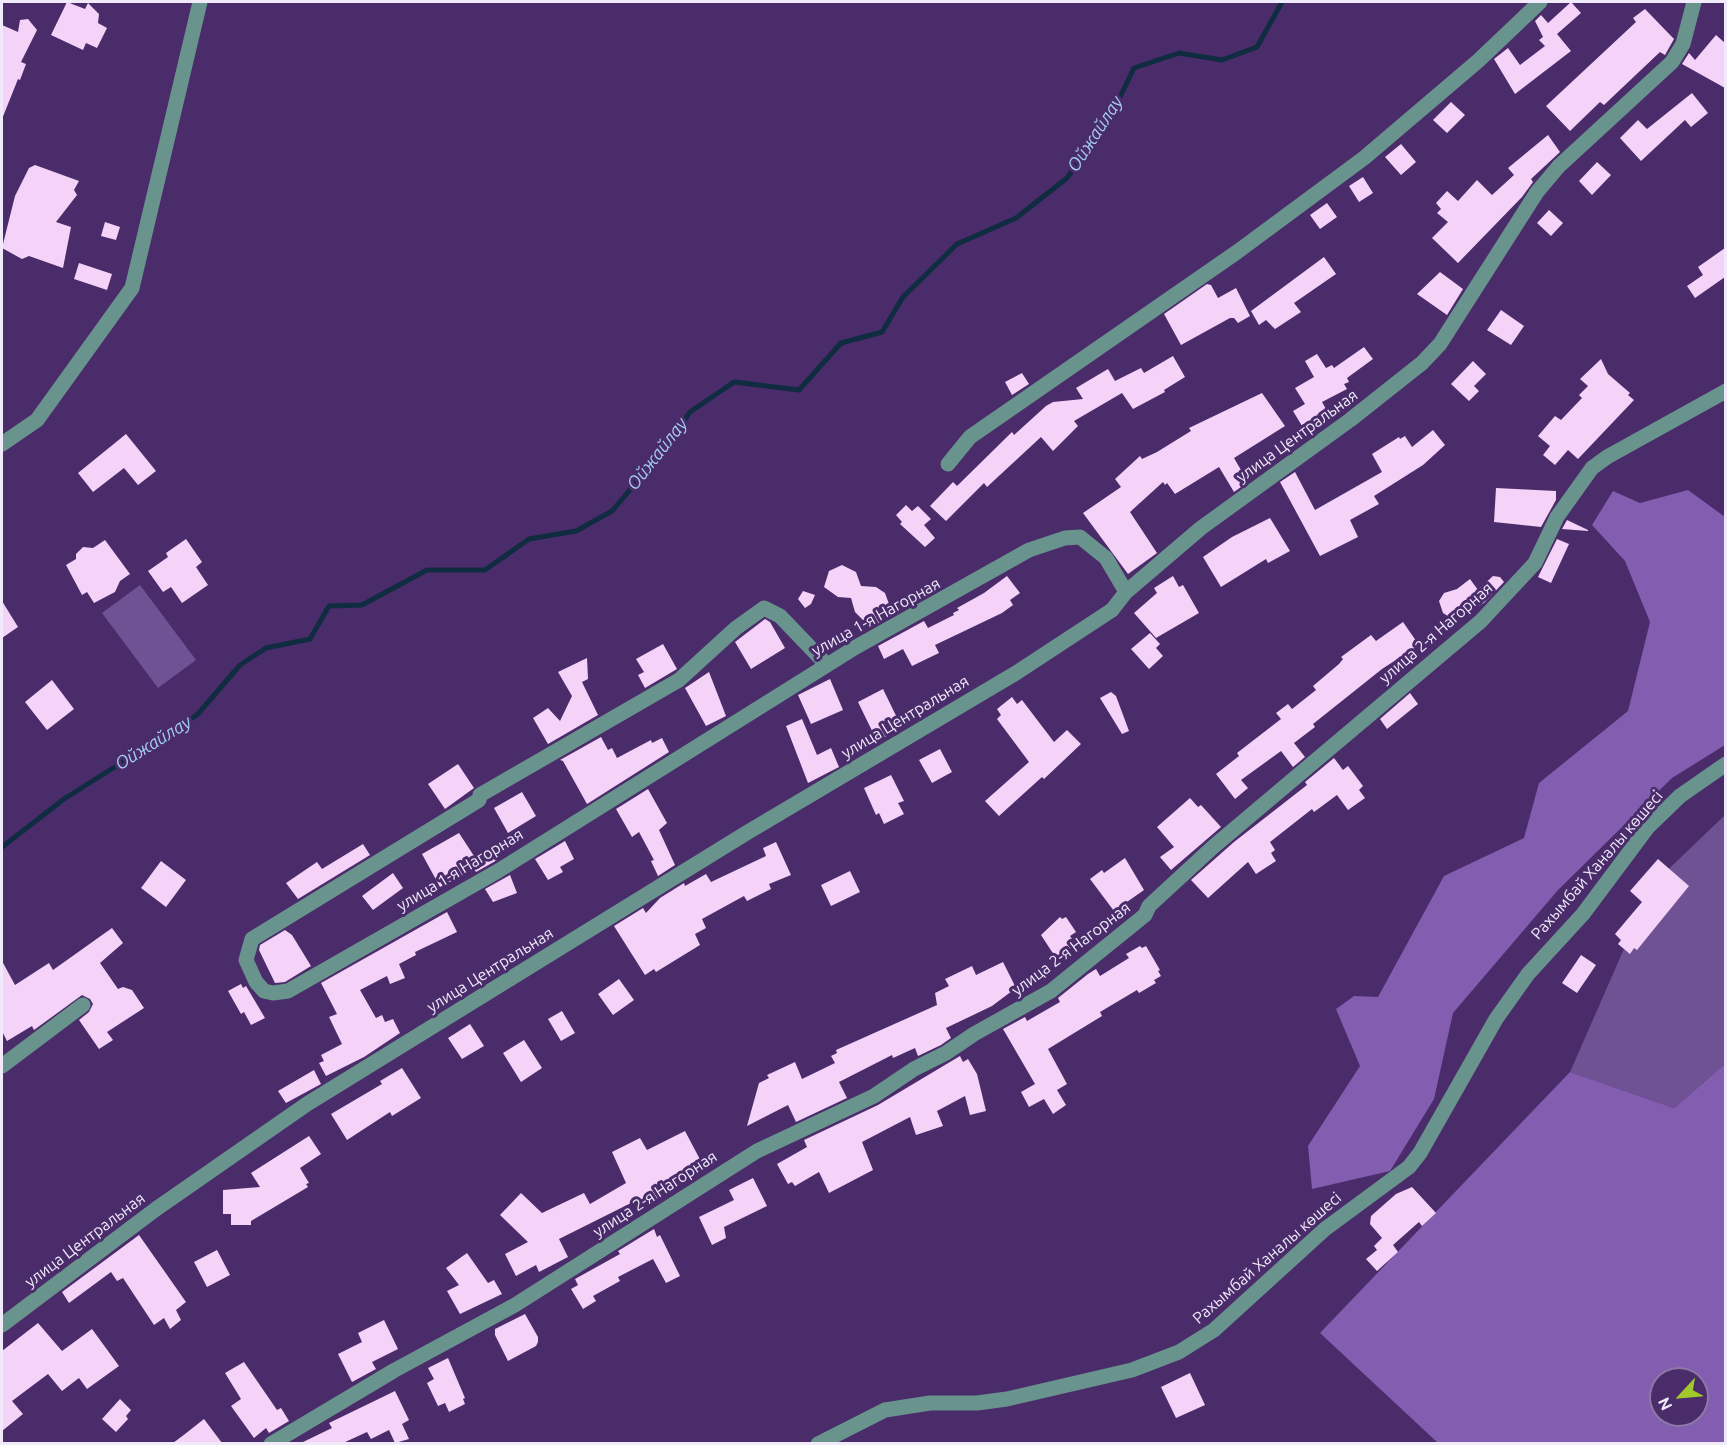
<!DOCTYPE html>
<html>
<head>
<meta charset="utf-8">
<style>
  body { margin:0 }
  #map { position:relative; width:1727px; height:1445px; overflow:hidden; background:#4a2c6b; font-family:Ubuntu,sans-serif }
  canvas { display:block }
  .frame { position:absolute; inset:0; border:3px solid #f0eafa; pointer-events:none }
  .north { position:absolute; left:1649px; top:1367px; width:60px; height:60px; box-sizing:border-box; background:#4a2c6b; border:2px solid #8c78a4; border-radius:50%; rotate:244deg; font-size:16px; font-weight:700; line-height:24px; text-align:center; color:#f0eafa }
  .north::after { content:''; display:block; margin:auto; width:21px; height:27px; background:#a1c92a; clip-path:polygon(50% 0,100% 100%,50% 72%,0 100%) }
</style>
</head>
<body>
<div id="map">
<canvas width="1727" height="1445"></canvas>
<div class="frame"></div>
<div class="north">N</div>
</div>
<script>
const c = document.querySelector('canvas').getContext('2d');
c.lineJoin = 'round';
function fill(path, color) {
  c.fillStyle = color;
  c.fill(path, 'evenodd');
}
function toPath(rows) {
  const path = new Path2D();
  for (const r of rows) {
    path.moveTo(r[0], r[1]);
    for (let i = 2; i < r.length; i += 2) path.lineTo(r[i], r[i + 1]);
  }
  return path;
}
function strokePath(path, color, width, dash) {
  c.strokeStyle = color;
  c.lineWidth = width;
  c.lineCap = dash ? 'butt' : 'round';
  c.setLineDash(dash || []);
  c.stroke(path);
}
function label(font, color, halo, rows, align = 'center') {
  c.font = font + ' Ubuntu,sans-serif';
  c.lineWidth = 6;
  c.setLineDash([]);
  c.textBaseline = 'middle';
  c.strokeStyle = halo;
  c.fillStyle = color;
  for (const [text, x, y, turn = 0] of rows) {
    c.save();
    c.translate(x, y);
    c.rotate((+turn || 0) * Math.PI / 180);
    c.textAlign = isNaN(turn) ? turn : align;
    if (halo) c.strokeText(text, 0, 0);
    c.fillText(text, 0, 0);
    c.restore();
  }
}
fill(toPath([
  [140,585,196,660,158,688,102,613],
  [1725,815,1725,1064,1674,1108,1570,1072,1652,885]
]), '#6f5293');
fill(toPath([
  [1688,490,1725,517,1725,745,1672,778,1558,890,1453,1013,1434,1099,1390,1171,1312,1189,1308,1146,1360,1066,1336,1009,1354,996,1378,997,1444,876,1524,838,1539,783,1628,711,1650,622,1625,561,1592,525,1613,491,1640,503],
  [1725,1064,1725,1443,1438,1443,1320,1333,1570,1072,1674,1108],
  [1661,1379,1697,1379,1697,1415,1661,1415]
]), '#835db0');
strokePath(toPath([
  [2,847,64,799,197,715,240,665,266,648,310,639,329,606,362,605,427,570,485,570,529,539,576,531,612,511,658,457,690,412,734,382,799,390,841,343,882,332,903,297,957,244,1016,218,1067,178,1111,116,1134,68,1179,53,1222,60,1257,47,1282,2]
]), '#0f2c41', 5);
fill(toPath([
  [67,2,85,9,88,3,99,14,98,23,107,28,97,48,86,43,83,50,51,35],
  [1571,2,1581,13,1557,34,1571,51,1515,94,1494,59,1508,48,1520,65,1545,46,1539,40,1543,37,1535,21,1541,15,1548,23],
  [1645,9,1674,39,1665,55,1660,52,1604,105,1600,102,1570,131,1546,106,1636,22,1633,18],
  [28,19,37,30,21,62,26,64,20,80,18,79,2,119,2,25,18,32,20,20],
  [1716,35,1725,43,1725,88,1682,64,1689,53,1695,60],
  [1692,93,1708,113,1691,127,1685,120,1641,161,1620,138,1638,120,1647,129],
  [1451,102,1465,115,1447,133,1433,120],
  [1548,135,1560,152,1531,179,1533,182,1522,197,1458,263,1432,238,1448,222,1437,213,1441,209,1436,203,1447,191,1458,201,1477,180,1492,195,1514,175,1508,168],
  [1401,144,1416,162,1401,175,1385,157],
  [1597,162,1611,175,1592,195,1579,181],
  [35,165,79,181,74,190,77,195,56,222,71,227,63,268,29,256,22,259,2,248,15,196,29,168],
  [1363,177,1373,193,1359,202,1349,186],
  [1327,203,1337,217,1320,229,1310,215],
  [1549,210,1563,223,1551,236,1537,223],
  [105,222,120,227,116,240,101,236],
  [1725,248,1725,277,1695,298,1687,286,1703,275,1698,267],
  [1324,257,1336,274,1294,303,1301,312,1275,329,1266,320,1259,325,1251,311],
  [79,263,112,274,107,290,74,279],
  [1440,272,1463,289,1447,315,1417,294],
  [1207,284,1211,285,1218,298,1236,288,1250,316,1238,323,1234,318,1230,318,1181,345,1164,314],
  [1501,310,1524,326,1511,345,1487,330],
  [1364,347,1373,359,1347,378,1349,382,1344,384,1347,389,1322,402,1326,409,1317,415,1321,422,1305,431,1293,411,1305,404,1295,388,1314,377,1305,361,1317,354,1326,368,1332,365,1334,368],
  [1173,356,1185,377,1164,390,1165,392,1133,409,1122,393,1074,421,1078,426,1053,451,1041,437,987,487,984,483,946,521,930,506,953,482,957,486,1012,432,1014,435,1046,406,1053,402,1083,399,1076,388,1108,369,1115,381,1141,368,1144,373],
  [1601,359,1608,374,1630,393,1628,395,1634,400,1578,459,1568,450,1555,465,1543,455,1550,446,1538,436,1555,416,1561,420,1582,398,1579,395,1588,386,1580,379],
  [1473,361,1486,374,1474,386,1479,391,1469,401,1451,384],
  [1022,373,1029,384,1012,395,1005,382],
  [1262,393,1285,426,1234,458,1248,482,1234,492,1219,467,1175,494,1167,483,1165,485,1163,482,1130,512,1157,553,1128,574,1083,513,1121,487,1115,479,1140,456,1142,459,1157,452,1191,431,1189,428],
  [1433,430,1445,445,1423,465,1374,496,1379,504,1350,520,1358,537,1320,556,1280,482,1295,472,1315,510,1382,472,1372,454,1399,437,1400,439,1405,436,1412,447],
  [126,434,156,471,138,485,124,468,93,492,78,473],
  [1496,488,1556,491,1556,500,1541,527,1494,522],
  [906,505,912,511,918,506,931,519,924,525,935,538,925,547,900,524,902,522,896,515],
  [1270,518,1290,551,1268,563,1266,559,1221,587,1203,557,1232,537],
  [1567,520,1588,530,1588,531,1562,529],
  [186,539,202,562,196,567,208,585,182,603,171,587,163,592,148,571,168,557,166,553],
  [1557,539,1569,544,1551,583,1538,577],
  [105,540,130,574,120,581,115,592,94,603,87,592,82,595,66,565,76,559,76,554,83,547,93,548],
  [842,565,856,572,861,586,876,587,885,593,889,604,881,622,876,624,863,620,855,612,851,598,838,597,824,587,829,571],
  [1007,576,1020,593,1010,600,1013,605,1002,613,935,645,939,653,912,666,903,649,884,659,878,646,924,621,928,628,954,615,953,613,959,610,957,608,984,593],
  [1173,576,1179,587,1183,585,1199,613,1156,638,1134,613,1157,593,1154,588],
  [1493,576,1500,577,1504,582,1485,602,1456,621,1443,613,1439,601,1444,593,1457,589,1470,579,1478,590],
  [803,591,815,595,811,604,805,608,798,599],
  [2,601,18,627,2,638],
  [765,619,770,622,785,648,751,669,735,642],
  [1403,622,1419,645,1382,669,1313,724,1315,727,1294,743,1305,757,1293,767,1281,751,1241,780,1248,788,1235,799,1216,774,1239,756,1237,753,1281,719,1276,713,1288,704,1292,709,1316,690,1313,686,1339,664,1343,659,1341,657,1371,635,1376,641],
  [1150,633,1160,644,1156,648,1163,656,1149,669,1131,649],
  [663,644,677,669,645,688,638,675,644,672,636,659],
  [587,658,588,679,582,682,598,715,548,744,533,718,548,708,560,721,572,696,558,672],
  [709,672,726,716,706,726,685,688],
  [830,679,843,710,811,724,798,695],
  [52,680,74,709,47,730,25,702],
  [883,689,902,728,877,741,858,702],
  [1111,692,1116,696,1129,731,1122,734,1100,698],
  [1410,693,1418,704,1387,729,1380,719],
  [1012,697,1017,704,1022,700,1054,742,1067,730,1081,744,1044,779,1042,777,999,816,985,801,1029,762,997,719,1001,715,997,709],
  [802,719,817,755,831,748,839,767,808,783,786,726],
  [601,737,608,750,612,748,617,758,651,740,652,743,662,738,669,752,587,804,563,761,560,760],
  [940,749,952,772,932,783,919,760],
  [1334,758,1343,770,1348,766,1363,786,1359,790,1365,798,1348,810,1337,795,1314,812,1312,809,1270,842,1275,850,1271,853,1276,861,1256,874,1248,862,1208,898,1191,880,1234,842,1307,785,1305,782],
  [458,764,474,788,445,809,428,784],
  [891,775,904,801,898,803,904,814,884,824,879,813,876,815,864,788],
  [648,789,667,823,659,830,675,865,658,876,651,861,654,860,639,832,632,837,616,809],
  [522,792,536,816,508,833,494,808],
  [1190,798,1198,807,1201,805,1221,827,1171,870,1160,857,1174,847,1157,827],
  [459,833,476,859,494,849,499,859,476,872,474,869,440,887,422,854],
  [565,841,574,859,560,867,563,872,548,880,535,859],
  [776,842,791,875,769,884,771,889,747,901,744,896,702,919,706,928,695,934,700,945,656,972,654,969,645,975,614,926,643,908,646,913,660,898,684,883,685,886,706,874,711,882,766,856,763,848],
  [363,844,370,855,298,899,286,883,317,862,322,869],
  [1125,858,1144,890,1114,911,1090,879,1102,870,1104,873],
  [1658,859,1689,886,1637,950,1634,948,1630,954,1618,944,1621,940,1615,934,1642,902,1630,891],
  [161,861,186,880,166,907,141,888],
  [850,871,860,892,831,906,821,885],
  [393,873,403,888,373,910,362,896],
  [510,875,517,893,493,902,485,889],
  [447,912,457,932,415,952,416,955,399,964,405,978,390,984,387,976,360,990,376,1018,382,1015,385,1022,393,1019,400,1033,364,1057,326,1076,319,1063,324,1061,321,1055,342,1044,329,1017,337,1014,321,983],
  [1060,917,1062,919,1066,917,1076,932,1070,936,1076,945,1056,958,1041,935],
  [112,928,123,943,100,963,118,989,123,987,132,990,144,1008,107,1032,113,1040,99,1049,79,1020,89,1012,93,1004,90,999,82,995,34,1030,32,1026,7,1041,2,1031,2,961,15,985,49,963,53,970],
  [285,930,292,935,311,966,285,982,275,983,259,950,260,945],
  [1140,946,1142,948,1146,946,1160,970,1158,971,1161,976,1154,980,1156,983,1139,993,1137,990,1100,1012,1102,1016,1048,1049,1067,1084,1057,1090,1066,1105,1053,1114,1044,1099,1029,1107,1021,1092,1035,1084,1003,1029,1025,1017,1027,1021,1060,1002,1058,998,1088,974,1096,969,1100,976,1129,958,1126,954],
  [1581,955,1596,965,1577,993,1562,983],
  [1003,962,1016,988,992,1006,946,1028,951,1038,941,1045,918,1056,915,1048,893,1058,892,1055,839,1082,847,1098,796,1122,788,1105,747,1126,759,1083,769,1078,767,1075,795,1062,802,1079,835,1063,831,1056,837,1053,836,1050,937,1005,935,993,949,986,945,979,972,966,976,975],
  [619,979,634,1000,613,1015,598,994],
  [241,984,243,988,246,986,265,1018,251,1025,244,1012,241,1014,228,991],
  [562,1011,575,1033,561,1041,548,1019],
  [470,1024,484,1046,462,1059,448,1038],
  [524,1040,542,1068,521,1082,503,1053],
  [960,1056,963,1062,968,1059,977,1074,986,1111,970,1115,965,1096,937,1111,943,1126,916,1135,910,1117,862,1142,873,1170,829,1193,819,1172,795,1186,792,1182,788,1184,777,1164,807,1147,804,1140,878,1105],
  [402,1068,421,1098,392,1116,390,1112,347,1140,331,1114,382,1084,380,1081],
  [314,1070,321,1084,286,1103,278,1091],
  [685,1131,704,1167,657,1191,660,1197,639,1208,635,1201,559,1239,568,1257,539,1272,536,1265,516,1276,505,1254,528,1242,500,1215,521,1193,542,1213,584,1193,590,1204,626,1183,612,1152,640,1138,647,1150],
  [309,1136,321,1154,300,1168,309,1183,306,1184,308,1187,251,1221,251,1225,231,1225,231,1214,223,1214,223,1190,260,1187,251,1173],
  [753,1178,767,1206,724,1227,726,1238,712,1245,699,1217,734,1200,729,1190],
  [1412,1187,1436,1213,1422,1226,1419,1222,1393,1245,1398,1252,1377,1271,1366,1259,1377,1250,1374,1246,1382,1238,1370,1224,1371,1216,1396,1194],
  [654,1229,657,1237,660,1235,680,1276,666,1283,653,1259,618,1277,620,1281,593,1296,596,1301,583,1309,571,1289,578,1285,575,1279,620,1254,618,1251],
  [139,1235,186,1302,176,1310,181,1320,170,1329,164,1318,154,1325,123,1278,117,1281,111,1272,69,1303,62,1292],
  [217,1250,230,1275,207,1287,194,1262],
  [467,1253,488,1283,494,1280,502,1294,460,1314,447,1291,459,1285,446,1268],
  [525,1314,538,1337,538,1342,536,1346,508,1361,495,1335,495,1329],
  [384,1320,398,1349,372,1362,376,1369,352,1382,338,1354,362,1342,358,1333],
  [38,1323,62,1351,92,1329,119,1366,87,1389,79,1378,62,1391,48,1374,12,1401,23,1414,2,1431,2,1351],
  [448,1358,465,1398,463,1399,465,1404,449,1412,445,1403,438,1406,427,1383,434,1379,428,1368],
  [244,1362,277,1410,281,1408,289,1421,269,1433,266,1428,254,1438,231,1406,241,1399,225,1373],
  [1190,1373,1205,1405,1176,1418,1161,1387],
  [395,1391,409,1420,402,1424,409,1439,395,1443,389,1430,371,1439,367,1432,343,1443,301,1443,332,1428,329,1423],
  [120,1399,131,1410,126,1416,128,1419,116,1432,102,1419],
  [204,1419,222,1443,173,1443,185,1434]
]), '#f5d2f8');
strokePath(toPath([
  [2,444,37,420,132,288,200,2],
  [948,464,970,437,1237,252,1364,158,1478,61,1540,2],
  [827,665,780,616,764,608,736,628,679,680,480,795,479,800,252,939,246,960,256,982,264,991,273,993,288,991,498,871,856,647,1029,550,1065,538,1080,537,1106,558,1126,592],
  [2,1066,83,1005],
  [2,1325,156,1209,307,1104,748,832,1016,673,1112,610,1126,592,1201,528,1350,420,1422,363,1440,344,1537,192,1559,166,1672,62,1683,44,1694,2],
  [271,1444,395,1370,515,1305,757,1151,874,1096,914,1069,946,1053,974,1034,1051,991,1145,915,1149,906,1213,847,1481,621,1535,563,1557,517,1592,468,1607,457,1726,391],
  [818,1444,885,1410,930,1403,977,1403,1007,1399,1132,1370,1179,1352,1214,1330,1325,1229,1409,1167,1420,1153,1496,1019,1528,974,1583,914,1648,827,1680,796,1726,764]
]), '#69948d', 15);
label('16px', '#f0eafa', '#4a2c6b', [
  ["улица Центральная",1297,436,-36],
  ["улица 1-я Нагорная",876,617,-29],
  ["улица 2-я Нагорная",1436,633,-41],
  ["улица Центральная",905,717,-31],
  ["Рахымбай Ханалы көшесі",1597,865,-49],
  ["улица 1-я Нагорная",460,870,-31],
  ["улица 2-я Нагорная",1071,949,-37],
  ["улица Центральная",490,970,-32],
  ["улица 2-я Нагорная",655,1194,-33],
  ["улица Центральная",85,1240,-37],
  ["Рахымбай Ханалы көшесі",1267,1258,-41]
]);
label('italic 18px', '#a4cdee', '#4a2c6b', [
  ["Ойжайлау",1095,134,-57],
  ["Ойжайлау",657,454,-52],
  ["Ойжайлау",153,743,-32]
]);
</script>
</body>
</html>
